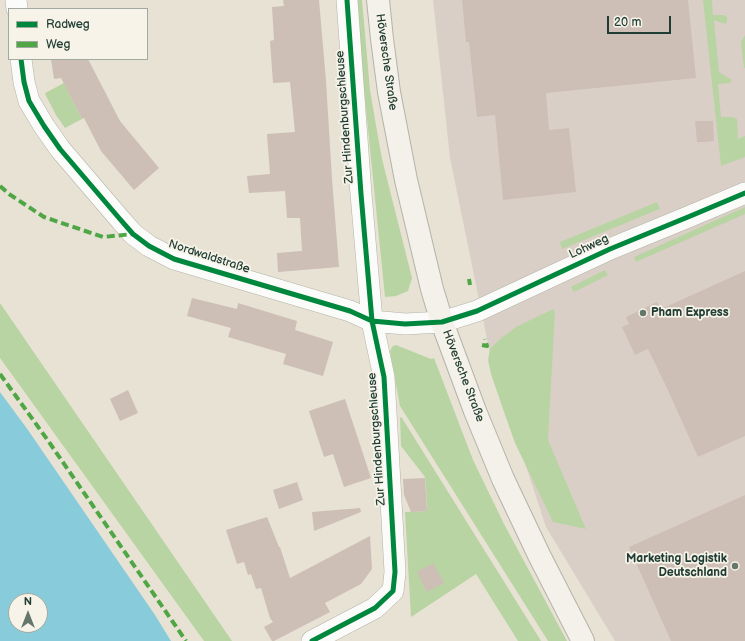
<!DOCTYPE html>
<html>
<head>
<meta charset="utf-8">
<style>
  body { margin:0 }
  #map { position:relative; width:745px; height:641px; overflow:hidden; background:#e7e2d4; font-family:"Balsamiq Sans",sans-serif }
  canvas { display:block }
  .legend { position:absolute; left:8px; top:8px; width:140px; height:52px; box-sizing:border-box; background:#f7f3e8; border:1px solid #a1aaa0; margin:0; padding:5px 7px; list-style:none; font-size:12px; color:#1f3d34 }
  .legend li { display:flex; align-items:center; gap:8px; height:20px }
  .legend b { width:20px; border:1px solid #a1aaa0 }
  .north { position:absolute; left:8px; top:593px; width:40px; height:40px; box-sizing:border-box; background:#f7f3e8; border:1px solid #a1aaa0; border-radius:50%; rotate:0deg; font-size:11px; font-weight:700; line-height:16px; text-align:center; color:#1f3d34 }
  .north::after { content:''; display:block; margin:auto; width:14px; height:18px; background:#65776c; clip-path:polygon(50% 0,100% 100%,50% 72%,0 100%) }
  .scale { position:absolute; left:607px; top:16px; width:64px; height:18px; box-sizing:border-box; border:2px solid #1f3d34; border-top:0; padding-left:5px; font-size:12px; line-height:14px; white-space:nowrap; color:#1f3d34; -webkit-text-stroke:3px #f7f3e8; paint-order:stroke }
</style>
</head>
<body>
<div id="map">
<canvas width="745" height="641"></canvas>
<ul class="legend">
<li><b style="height:5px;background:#00873e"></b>Radweg</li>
<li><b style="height:5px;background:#4fa644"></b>Weg</li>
</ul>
<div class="north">N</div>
<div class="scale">20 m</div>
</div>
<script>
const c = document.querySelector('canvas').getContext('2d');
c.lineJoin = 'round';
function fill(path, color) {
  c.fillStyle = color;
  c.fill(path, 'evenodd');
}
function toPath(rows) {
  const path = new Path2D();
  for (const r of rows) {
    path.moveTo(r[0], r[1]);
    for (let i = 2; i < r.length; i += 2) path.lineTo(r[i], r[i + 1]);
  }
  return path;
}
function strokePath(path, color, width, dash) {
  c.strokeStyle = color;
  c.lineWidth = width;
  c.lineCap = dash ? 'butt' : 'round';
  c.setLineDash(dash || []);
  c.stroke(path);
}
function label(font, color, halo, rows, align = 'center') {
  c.font = font + ' "Balsamiq Sans",sans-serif';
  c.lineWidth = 3.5;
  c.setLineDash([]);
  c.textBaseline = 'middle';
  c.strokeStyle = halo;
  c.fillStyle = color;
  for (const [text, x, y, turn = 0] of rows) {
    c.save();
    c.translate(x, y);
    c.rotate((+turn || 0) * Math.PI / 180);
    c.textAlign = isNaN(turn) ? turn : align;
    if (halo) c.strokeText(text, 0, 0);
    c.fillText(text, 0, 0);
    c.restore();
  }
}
fill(toPath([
  [433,0,745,0,745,641,615,641,546,527,492,363,450,158]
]), '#dacfc6');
fill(toPath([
  [355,0,362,0,370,90,377,131,382,159,412,278,408,291,396,296,385,297],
  [703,0,712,0,713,15,724,15,727,17,727,22,725,24,714,20,719,72,732,80,730,83,718,84,721,117,733,117,737,119,738,139,745,136,745,157,721,166],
  [745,35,745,68,744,68,741,43,742,40],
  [64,83,82,119,65,128,56,115,45,94,47,92],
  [657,202,660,209,562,249,560,242],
  [745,207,745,214,636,262,634,257],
  [605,270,608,275,574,292,571,287],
  [0,303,232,641,204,641,0,358],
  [553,309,555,312,548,440,586,529,553,522,515,443,503,409,491,374,488,360,490,349,500,339,516,327],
  [396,345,431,359,434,358,473,460,504,524,567,641,548,641,400,406,390,352,391,349,393,346],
  [400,417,402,418,541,641,518,641,476,574,411,617,405,512,427,511,426,489,425,477,401,446]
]), '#b9d4a3');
fill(toPath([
  [0,392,28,430,155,615,171,641,0,641],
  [16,601,40,601,40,625,16,625]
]), '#88ccdb');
fill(toPath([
  [283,0,319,0,326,81,332,179,339,267,278,272,277,253,302,251,300,218,287,218,285,191,249,193,247,176,270,174,267,134,295,132,290,82,273,83,270,41,274,40,272,7,284,6],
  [462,0,688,0,696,78,546,93,549,130,569,128,576,192,503,200,495,115,477,117,469,42,466,42],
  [51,59,88,59,120,121,159,168,134,190,101,151,84,118,82,119,61,78,54,79],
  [695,121,713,121,714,141,706,142,697,142],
  [745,271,745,436,698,457,667,388,648,349,635,355,622,327,629,324,626,317,657,302,661,309],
  [192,298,237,309,238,303,297,321,295,330,333,342,323,376,283,364,286,354,228,337,231,328,187,316],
  [128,390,138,413,120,421,110,399],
  [345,399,371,478,344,487,333,454,324,457,309,411],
  [425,478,427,511,411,512,404,495,403,479],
  [297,482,303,500,279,509,273,490],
  [745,495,745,641,671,641,629,547],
  [360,508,361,512,314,531,312,512],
  [267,517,279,547,280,547,290,578,370,536,372,569,361,584,325,603,330,612,274,641,272,641,264,627,273,622,270,618,261,588,256,589,251,574,248,575,244,562,237,564,226,530],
  [433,563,444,583,427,592,417,572]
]), '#cdbfb6');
const minor = toPath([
  [16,0,17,9],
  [21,59,24,82,29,101,44,126,60,149,119,218,133,234,149,246,174,259,350,311,372,321,405,324,442,322,477,311,610,249,688,217,745,193],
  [312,641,375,608,393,591,395,572,384,377,372,321,361,194,347,0]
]);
const secondary = toPath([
  [378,0,382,39,389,92,406,180,432,289,442,322,475,411,503,479,539,555,583,641]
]);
strokePath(minor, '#b3b3a9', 22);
strokePath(secondary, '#b3b3a9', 24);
strokePath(minor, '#fbfbf9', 21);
strokePath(secondary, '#f4f0ea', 22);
strokePath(toPath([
  [0,186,9,194,44,217,103,237,133,234],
  [469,279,470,285],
  [482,345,487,346,485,339],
  [0,374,49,442,186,641]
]), '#4fa644', 4, [8, 4]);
strokePath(toPath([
  [21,59,24,82,29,101,44,126,60,149,119,218,133,234,149,246,174,259,350,311,372,321,405,324,442,322,477,311,610,249,688,217,745,193],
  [312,641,375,608,393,591,395,572,384,377,372,321,361,194,347,0]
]), '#00873e', 5);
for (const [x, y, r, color] of [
  [643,313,4,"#65776c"],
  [735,566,4,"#65776c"]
]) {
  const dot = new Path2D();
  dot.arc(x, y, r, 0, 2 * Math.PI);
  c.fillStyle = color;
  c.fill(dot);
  strokePath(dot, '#f7f3e8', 1.5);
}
label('12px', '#1f3d34', '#f7f3e8', [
  ["Höversche Straße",386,62,82],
  ["Zur Hindenburgschleuse",345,117,-94],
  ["Lohweg",589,247,-25],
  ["Nordwaldstraße",209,257,18],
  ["Höversche Straße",463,376,69],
  ["Zur Hindenburgschleuse",377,439,-94]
]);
label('bold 12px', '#1f3d34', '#f7f3e8', [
  ["Pham Express",651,313],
  ["Marketing Logistik",727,559,"right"],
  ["Deutschland",727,573,"right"]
], 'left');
</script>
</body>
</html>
